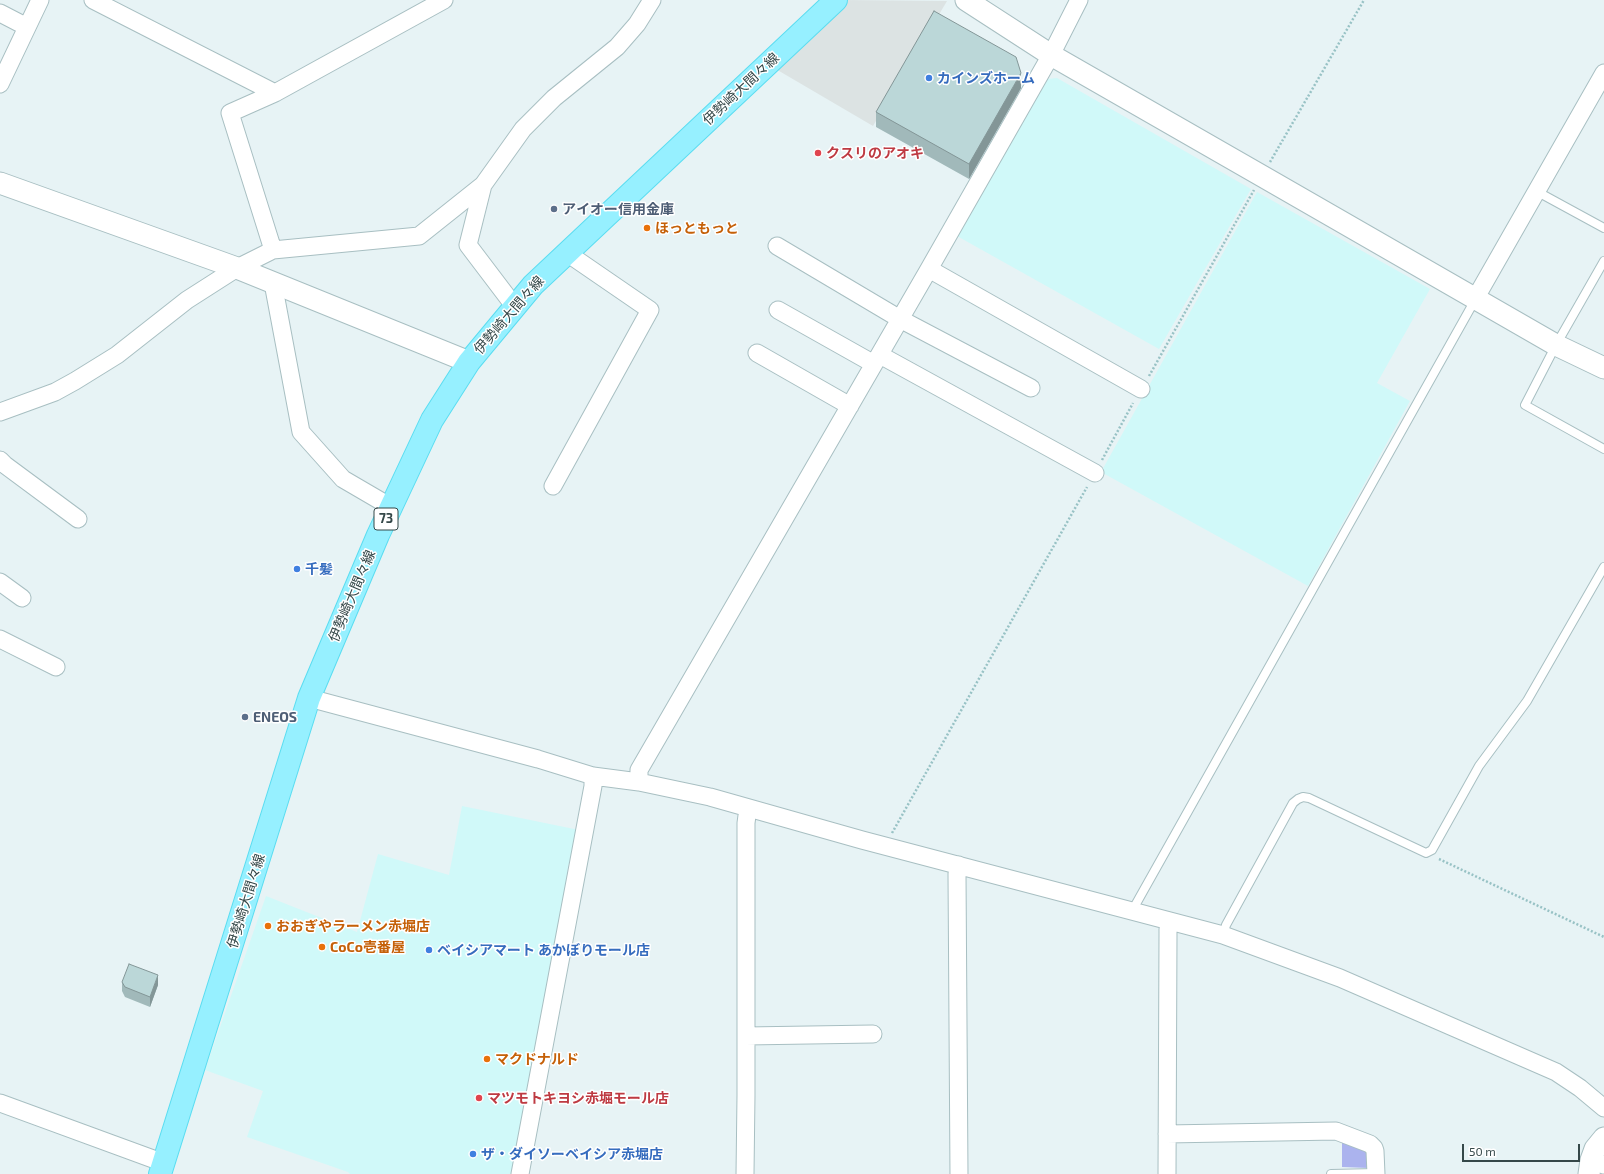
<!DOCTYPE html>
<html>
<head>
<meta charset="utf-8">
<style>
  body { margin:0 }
  #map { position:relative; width:1604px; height:1174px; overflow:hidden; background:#e7f3f5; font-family:"Exo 2",sans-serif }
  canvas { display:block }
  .scale { position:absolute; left:1462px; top:1144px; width:118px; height:18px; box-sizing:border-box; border:2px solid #354849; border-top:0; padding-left:5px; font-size:12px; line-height:14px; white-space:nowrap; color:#354849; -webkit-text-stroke:3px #fff; paint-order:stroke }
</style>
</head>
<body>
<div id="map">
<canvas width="1604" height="1174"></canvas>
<div class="scale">50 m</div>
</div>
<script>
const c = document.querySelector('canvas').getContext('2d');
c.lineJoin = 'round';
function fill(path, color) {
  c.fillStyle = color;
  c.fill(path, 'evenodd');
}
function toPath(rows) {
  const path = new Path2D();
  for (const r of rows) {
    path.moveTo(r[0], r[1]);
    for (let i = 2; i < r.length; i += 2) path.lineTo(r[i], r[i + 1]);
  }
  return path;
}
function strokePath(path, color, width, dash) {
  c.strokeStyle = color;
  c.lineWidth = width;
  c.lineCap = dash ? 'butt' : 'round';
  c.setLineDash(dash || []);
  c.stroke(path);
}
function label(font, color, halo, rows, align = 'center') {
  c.font = font + ' "Exo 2","Noto Sans JP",sans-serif';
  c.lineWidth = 3;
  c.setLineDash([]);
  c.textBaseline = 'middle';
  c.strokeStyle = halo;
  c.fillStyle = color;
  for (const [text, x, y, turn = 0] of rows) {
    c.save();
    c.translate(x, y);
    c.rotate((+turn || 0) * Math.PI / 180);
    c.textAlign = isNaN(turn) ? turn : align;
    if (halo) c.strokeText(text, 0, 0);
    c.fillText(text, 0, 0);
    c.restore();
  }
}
fill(toPath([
  [1057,78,1251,189,1159,349,957,236,1048,79],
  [1257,192,1430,289,1377,383,1410,401,1308,586,1101,472],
  [462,806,579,830,568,867,561,918,513,1174,350,1174,348,1172,247,1137,263,1091,205,1070,266,896,357,932,378,854,449,875]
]), '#d0f9f9');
fill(toPath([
  [1342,1140,1371,1149,1369,1168,1342,1167]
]), '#abb3ee');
fill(toPath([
  [844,0,947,1,873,126,774,68]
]), '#dce3e3');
const service = toPath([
  [1536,191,1604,228],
  [1604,261,1556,345,1525,405,1604,449],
  [1132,911,1475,300],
  [1223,935,1226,925,1293,803,1298,799,1303,797,1309,798,1426,853,1432,850,1479,766,1527,701,1604,567],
  [1331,1174,1376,1173]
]);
const minor = toPath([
  [93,0,275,93,444,0],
  [0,13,27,27],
  [0,84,40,0],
  [483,185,468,245,515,307],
  [777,246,900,319,1031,388],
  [273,250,230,113,275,93],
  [929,269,1141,389],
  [273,283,301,432,343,479,391,507],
  [1475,299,1604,73],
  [778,310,874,364],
  [757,353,850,406],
  [880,355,1095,473],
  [0,412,55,392,75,381,117,355,187,300,237,268,273,250,419,236,483,185,523,129,554,98,617,47,637,24,652,0],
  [0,460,5,465,78,519],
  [553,486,650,310,567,253],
  [0,582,22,598],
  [0,639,56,667],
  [309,698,538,759,593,776,639,782,710,797,862,840,1223,935,1340,978,1556,1072,1580,1088,1604,1108],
  [639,782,639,770,929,269,1051,55,1079,0],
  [746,1036,873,1034],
  [0,1103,164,1163],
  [1167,1134,1336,1131,1370,1144,1374,1148,1375,1151,1376,1174],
  [1591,1160,1604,1165],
  [520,1174,593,786,593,776],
  [745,1174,746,1095,746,823,748,808],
  [959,1174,957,874,959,865],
  [1167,1174,1168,935,1168,929,1173,922]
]);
const tertiary = toPath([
  [966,0,1051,55,1262,176,1556,345,1604,368],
  [0,183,237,268,469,362],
  [1589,1174,1591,1160,1595,1149,1604,1138]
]);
const primary = toPath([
  [160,1174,309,698,378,535,432,420,469,362,533,285,836,0]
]);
strokePath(service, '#a8bfc2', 10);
strokePath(minor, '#a8bfc2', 19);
strokePath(tertiary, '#a8bfc2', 23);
strokePath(primary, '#5addf1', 24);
strokePath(toPath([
  [1270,162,1364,0],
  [1149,376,1254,190],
  [1102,460,1133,403],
  [892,833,1087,487],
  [1439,859,1604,937]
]), '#98c2c5', 2.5, [2, 2]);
strokePath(service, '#fff', 8);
strokePath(minor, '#fff', 17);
strokePath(tertiary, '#fff', 21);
strokePath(primary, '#96f0ff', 22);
fill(toPath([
  [1021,88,969,179,876,127,876,112],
  [122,982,158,985,150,1007,125,997,122,991]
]), '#a1b9ba');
fill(toPath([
  [1021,73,1021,88,969,179,969,164],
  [158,975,158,985,150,1007,150,997]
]), '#839697');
const building = toPath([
  [934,11,1016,57,1021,73,969,164,876,112,934,11],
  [129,964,158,975,150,997,125,987,122,982,129,964]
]);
fill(building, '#bbd7d8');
strokePath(building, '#839697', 1);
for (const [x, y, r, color] of [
  [929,78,4,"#3f7fe0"],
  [818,153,4,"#e0444e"],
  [554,209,4,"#5c6f8a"],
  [647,228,4,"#e8710a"],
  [297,569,4,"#3f7fe0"],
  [245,717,4,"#5c6f8a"],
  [268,926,4,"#e8710a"],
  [322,947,4,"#e8710a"],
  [429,950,4,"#3f7fe0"],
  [487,1059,4,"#e8710a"],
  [479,1098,4,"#e0444e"],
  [473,1154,4,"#3f7fe0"]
]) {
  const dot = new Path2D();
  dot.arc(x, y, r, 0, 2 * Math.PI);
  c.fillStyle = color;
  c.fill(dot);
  strokePath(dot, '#fff', 1.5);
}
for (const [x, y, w] of [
  [386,519,24]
]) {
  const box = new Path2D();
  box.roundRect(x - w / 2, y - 11, w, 22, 3);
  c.fillStyle = '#fff';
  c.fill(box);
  strokePath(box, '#354849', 1);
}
label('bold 13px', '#354849', null, [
  ["73",386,519]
]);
label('bold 14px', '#366cbe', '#fff', [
  ["カインズホーム",937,78],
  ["千髪",305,569],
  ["ベイシアマート あかぼりモール店",437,950],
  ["ザ・ダイソーベイシア赤堀店",481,1154]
], 'left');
label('14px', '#354849', '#fff', [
  ["伊勢崎大間々線",741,89,-43],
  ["伊勢崎大間々線",509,315,-49],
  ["伊勢崎大間々線",352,596,-67],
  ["伊勢崎大間々線",246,901,-73]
]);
label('bold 14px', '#be3a42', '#fff', [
  ["クスリのアオキ",826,153],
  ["マツモトキヨシ赤堀モール店",487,1098]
], 'left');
label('bold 14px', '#4e5e75', '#fff', [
  ["アイオー信用金庫",562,209],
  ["ENEOS",253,717]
], 'left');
label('bold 14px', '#c56008', '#fff', [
  ["ほっともっと",655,228],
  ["おおぎやラーメン赤堀店",276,926],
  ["CoCo壱番屋",330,947],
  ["マクドナルド",495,1059]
], 'left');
</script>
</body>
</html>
